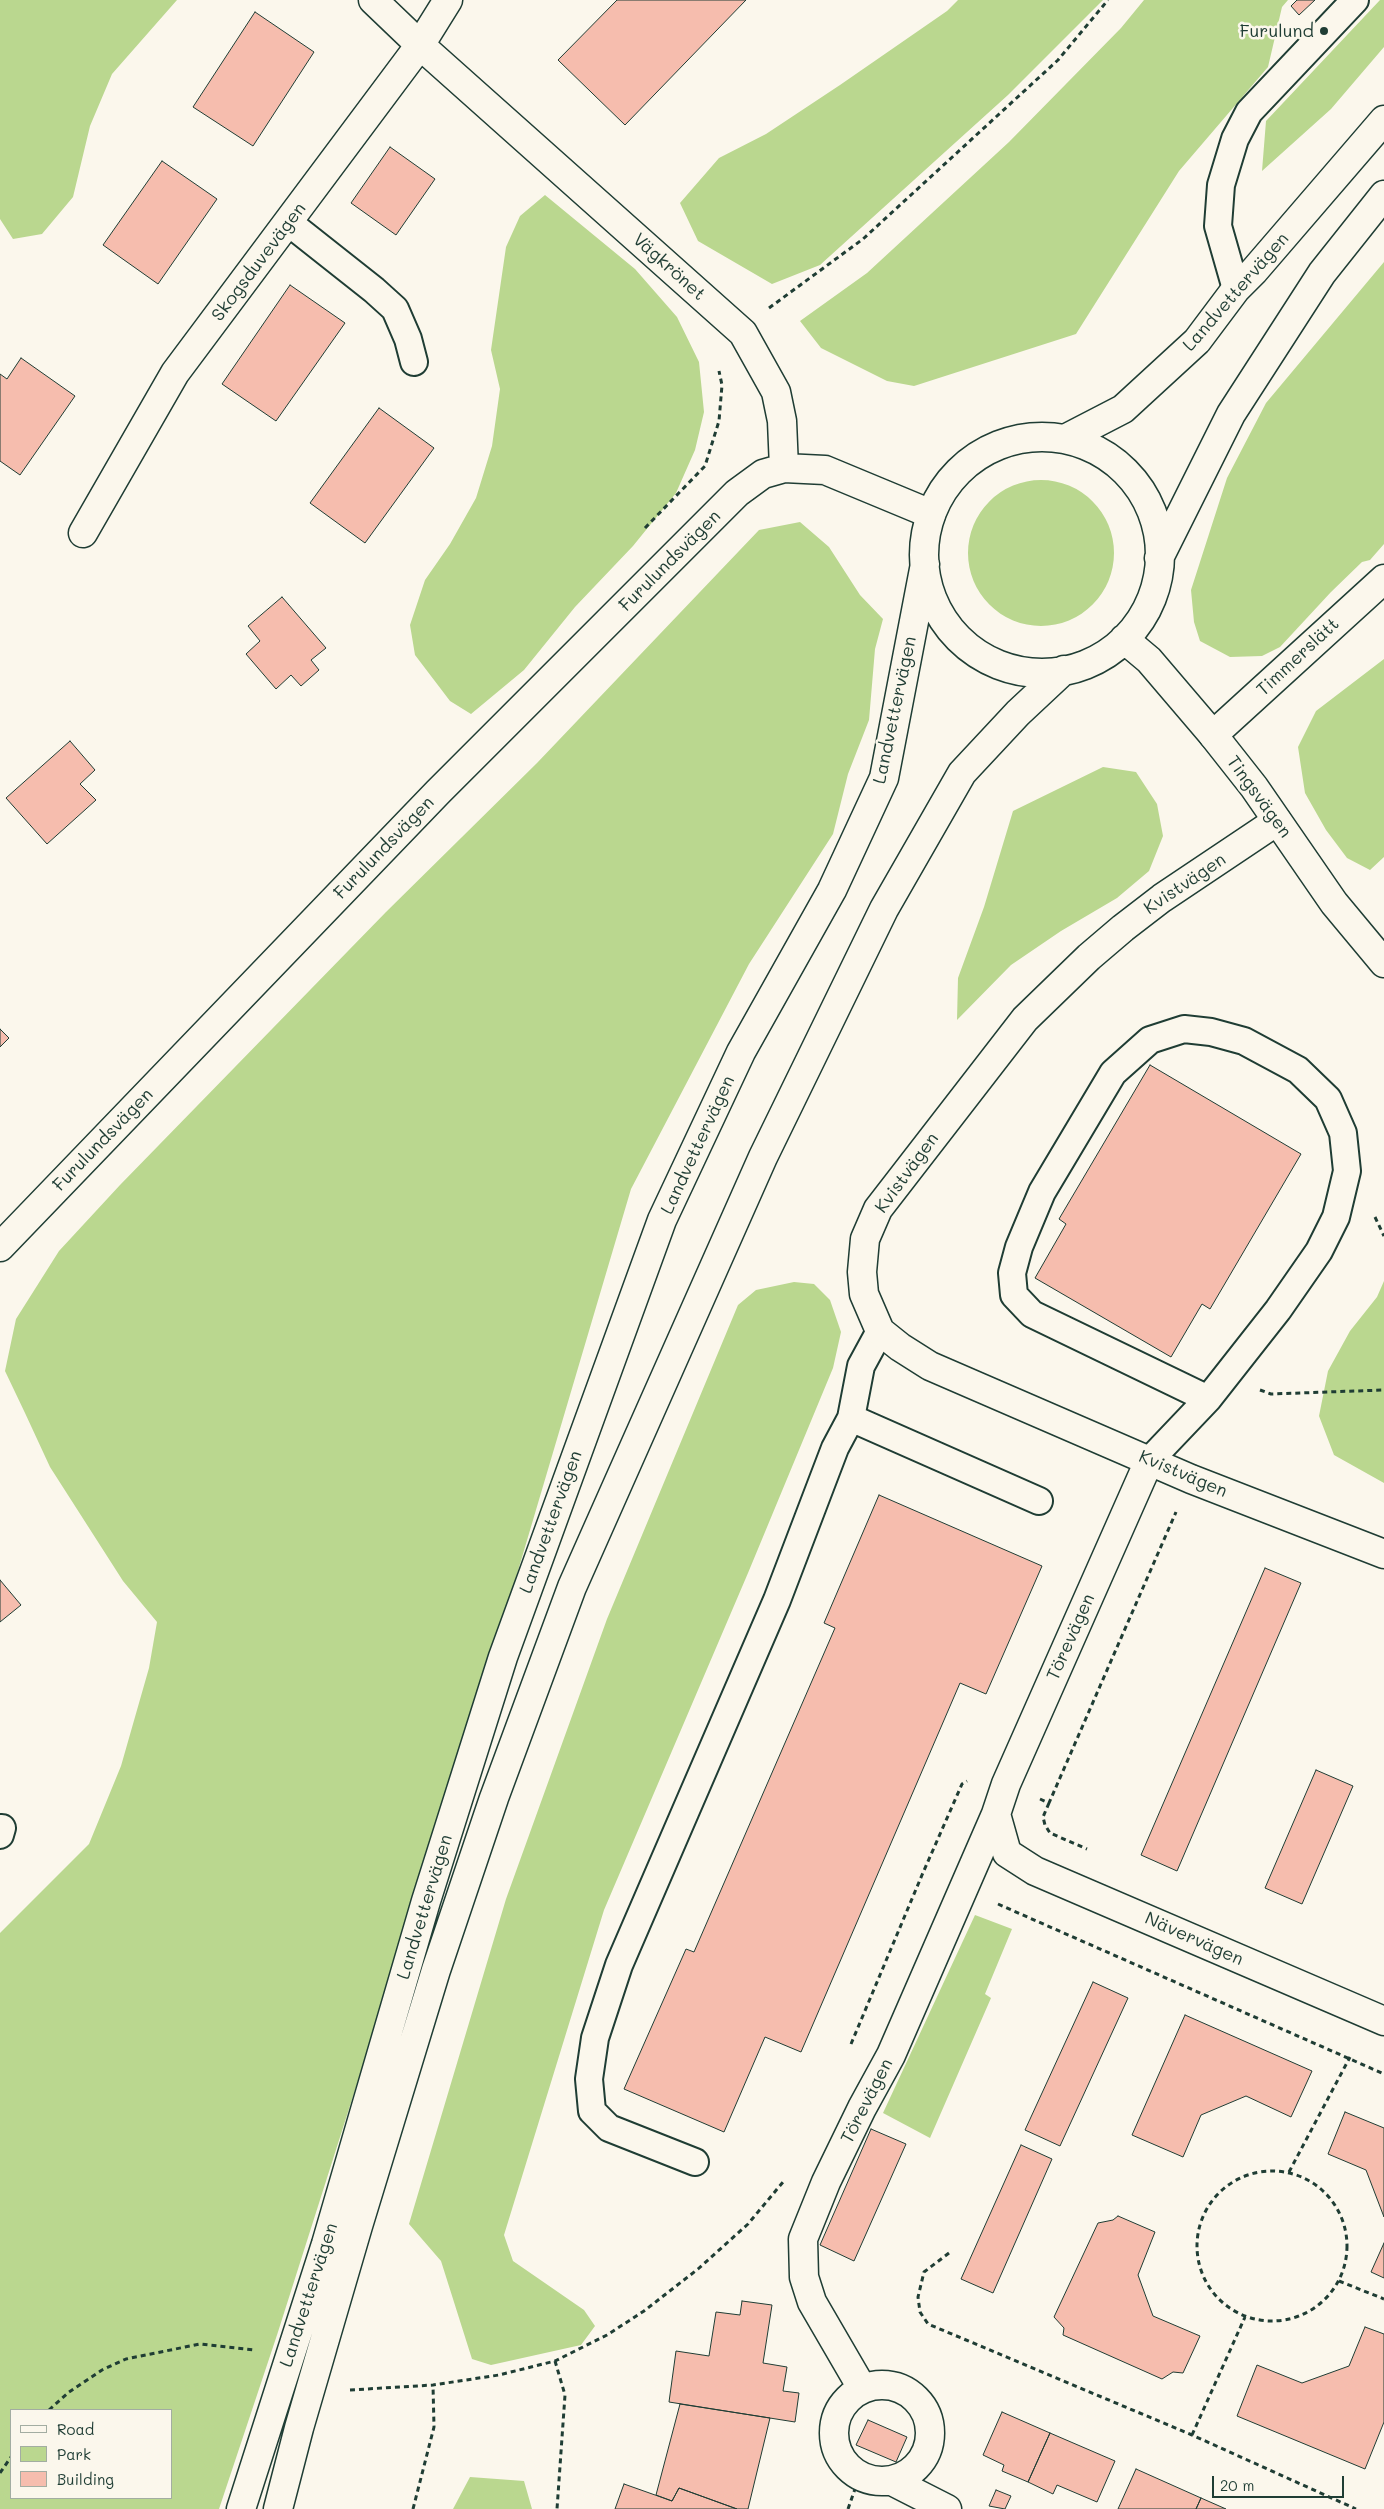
<!DOCTYPE html>
<html>
<head>
<meta charset="utf-8">
<style>
  body { margin:0 }
  #map { position:relative; width:1384px; height:2509px; overflow:hidden; background:#fbf7ec; font-family:Mali,sans-serif }
  canvas { display:block }
  .legend { position:absolute; left:10px; top:2409px; width:162px; height:90px; box-sizing:border-box; background:#fbf7ec; border:1px solid #a3ada2; margin:0; padding:6px 9px; list-style:none; font-size:15px; color:#1f3d34 }
  .legend li { display:flex; align-items:center; gap:10px; height:25px }
  .legend b { width:25px; border:1px solid #a3ada2 }
  .scale { position:absolute; left:1212px; top:2476px; width:132px; height:22px; box-sizing:border-box; border:2px solid #1f3d34; border-top:0; padding-left:6px; font-size:15px; line-height:18px; white-space:nowrap; color:#1f3d34; -webkit-text-stroke:4px #fbf7ec; paint-order:stroke }
</style>
</head>
<body>
<div id="map">
<canvas width="1384" height="2509"></canvas>
<ul class="legend">
<li><b style="height:6px;background:#fbf7ec"></b>Road</li>
<li><b style="height:14px;background:#bad78f"></b>Park</li>
<li><b style="height:14px;background:#f6bdae"></b>Building</li>
</ul>
<div class="scale">20 m</div>
</div>
<script>
const c = document.querySelector('canvas').getContext('2d');
c.lineJoin = 'round';
function fill(path, color) {
  c.fillStyle = color;
  c.fill(path, 'evenodd');
}
function toPath(rows) {
  const path = new Path2D();
  for (const r of rows) {
    if (r.length === 3) {
      path.moveTo(r[0] + r[2], r[1]);
      path.arc(r[0], r[1], r[2], 0, 2 * Math.PI);
      continue;
    }
    path.moveTo(r[0], r[1]);
    for (let i = 2; i < r.length; i += 2) path.lineTo(r[i], r[i + 1]);
  }
  return path;
}
function strokePath(path, color, width, dash) {
  c.strokeStyle = color;
  c.lineWidth = width;
  c.lineCap = dash ? 'butt' : 'round';
  c.setLineDash(dash || []);
  c.stroke(path);
}
function label(font, color, halo, rows, align = 'center') {
  c.font = font + ' Mali,sans-serif';
  c.lineWidth = 5;
  c.setLineDash([]);
  c.textBaseline = 'middle';
  c.strokeStyle = halo;
  c.fillStyle = color;
  for (const [text, x, y, turn = 0] of rows) {
    c.save();
    c.translate(x, y);
    c.rotate((+turn || 0) * Math.PI / 180);
    c.textAlign = isNaN(turn) ? turn : align;
    if (halo) c.strokeText(text, 0, 0);
    c.fillText(text, 0, 0);
    c.restore();
  }
}
fill(toPath([
  [0,0,177,0,112,74,90,126,73,197,42,234,13,239,0,219],
  [958,0,1103,0,1008,95,820,265,772,284,698,241,680,203,719,158,766,134,840,85,947,11],
  [1144,0,1288,0,1282,7,1268,67,1179,171,1076,334,914,386,887,381,821,348,800,321,867,273,1009,142,1121,28],
  [1380,0,1384,0,1384,47,1331,109,1262,171,1266,121],
  [545,195,635,269,677,317,699,362,704,412,695,450,676,493,633,546,575,607,524,670,471,714,450,701,415,655,410,625,425,580,450,544,476,498,492,446,500,389,491,350,506,247,520,216],
  [1384,262,1384,544,1370,560,1362,562,1331,592,1280,647,1262,656,1230,657,1200,641,1194,622,1191,590,1227,478,1266,403],
  [1041,553,73],
  [800,522,829,547,860,595,883,619,875,649,869,720,848,774,833,834,749,964,631,1189,488,1672,277,2335,219,2509,0,2509,0,1933,89,1844,121,1766,149,1668,157,1622,123,1581,50,1467,25,1413,5,1371,16,1319,59,1251,120,1185,386,912,537,763,759,530],
  [11,2410,171,2410,171,2498,11,2498],
  [1384,659,1384,857,1370,870,1347,858,1326,830,1305,793,1298,747,1316,711],
  [1103,767,1136,772,1157,804,1163,836,1149,871,1117,898,1061,931,1011,965,957,1020,958,978,984,907,1013,811],
  [1384,1281,1384,1483,1334,1455,1319,1416,1328,1371,1350,1331,1377,1297],
  [794,1282,814,1284,830,1300,841,1332,833,1368,748,1573,604,1910,504,2235,513,2261,584,2310,595,2326,581,2345,491,2365,472,2359,441,2261,409,2224,506,1899,607,1619,738,1305,756,1290],
  [975,1915,1012,1929,985,1994,991,1998,930,2138,883,2113],
  [470,2477,524,2481,532,2509,453,2509]
]), '#bad78f');
const building = toPath([
  [617,0,746,0,625,125,558,60,617,0],
  [1297,0,1315,0,1299,15,1291,6,1297,0],
  [255,12,314,52,253,146,193,107,255,12],
  [390,147,435,179,396,235,351,203,390,147],
  [162,161,217,199,158,284,103,245,162,161],
  [290,285,345,323,276,421,222,384,290,285],
  [21,358,75,396,20,475,0,461,0,374,7,379,21,358],
  [379,408,434,448,365,543,310,503,379,408],
  [282,597,326,648,311,660,319,670,301,686,291,675,276,689,246,654,260,641,248,626,282,597],
  [70,741,95,770,80,784,96,800,47,844,6,798,70,741],
  [0,1029,9,1038,0,1047,0,1029],
  [1150,1065,1301,1154,1210,1309,1202,1304,1171,1357,1035,1278,1066,1224,1059,1219,1150,1065],
  [879,1495,1042,1566,986,1694,960,1683,801,2052,765,2037,724,2132,624,2089,686,1949,694,1952,835,1628,824,1623,879,1495],
  [1265,1568,1301,1583,1177,1871,1141,1855,1265,1568],
  [0,1580,21,1605,0,1622,0,1580],
  [1316,1770,1353,1786,1302,1904,1265,1888,1316,1770],
  [1093,1982,1128,1998,1060,2146,1025,2130,1093,1982],
  [1185,2015,1312,2071,1291,2117,1246,2096,1201,2115,1183,2157,1132,2135,1185,2015],
  [1345,2112,1384,2128,1384,2217,1366,2170,1328,2154,1345,2112],
  [871,2129,906,2144,854,2261,820,2245,871,2129],
  [1021,2145,1052,2159,993,2293,961,2279,1021,2145],
  [1118,2216,1155,2232,1138,2275,1153,2316,1200,2336,1183,2373,1173,2372,1162,2379,1063,2335,1064,2328,1054,2317,1098,2223,1113,2220,1118,2216],
  [1384,2243,1384,2278,1371,2272,1384,2243],
  [742,2301,772,2305,763,2363,787,2367,783,2391,799,2393,795,2422,669,2402,676,2351,709,2356,716,2312,740,2315,742,2301],
  [1365,2327,1384,2334,1384,2422,1365,2469,1237,2416,1257,2365,1302,2383,1349,2366,1365,2327],
  [680,2404,770,2418,748,2509,737,2509,679,2488,672,2501,656,2495,680,2404],
  [1002,2412,1050,2433,1028,2482,1002,2471,1004,2465,983,2455,1002,2412],
  [868,2420,907,2437,896,2462,856,2445,868,2420],
  [1050,2433,1115,2461,1097,2502,1057,2485,1053,2494,1028,2482,1050,2433],
  [1136,2469,1201,2498,1196,2509,1118,2509,1136,2469],
  [624,2484,672,2501,679,2488,737,2509,615,2509,624,2484],
  [996,2490,1011,2496,1005,2509,989,2506,996,2490],
  [1201,2498,1226,2509,1196,2509,1201,2498]
]);
fill(building, '#f6bdae');
strokePath(building, '#1f3d34', 1);
const lane = toPath([
  [288,222,374,290,395,309,408,339,414,362],
  [1236,289,1218,226,1221,185,1235,139,1249,112,1355,0],
  [851,1418,1039,1501],
  [1149,1461,1208,1399,1278,1310,1319,1251,1336,1217,1347,1171,1343,1133,1328,1099,1298,1070,1244,1041,1211,1032,1184,1029,1150,1040,1113,1073,1042,1192,1019,1247,1012,1273,1014,1295,1032,1314,1208,1399],
  [0,1835,2,1828],
  [695,2162,609,2128,592,2111,589,2079,595,2038,619,1965,777,1600,835,1448,851,1418,861,1366,880,1331]
]);
const street = toPath([
  [373,0,420,45,743,333,776,392,782,421,784,468],
  [83,533,175,373,420,45,448,0],
  [1213,735,1384,579],
  [1277,821,1162,898,1123,928,1089,957,1025,1019,878,1209,865,1239,862,1272,864,1294,880,1331,900,1347,930,1366,1191,1479,1384,1554],
  [0,1247,438,792,737,493,763,474,784,468,825,470,931,514],
  [1149,1461,1006,1784,996,1814,1007,1853,1035,1871,1384,2021],
  [882,2433,48],
  [862,2388,812,2302,804,2277,803,2239,826,2182,862,2108,891,2055,996,1814],
  [892,2481,947,2509]
]);
const secondary = toPath([
  [1042,555,118],
  [1065,439,1123,409,1197,341,1236,289,1254,271,1384,120],
  [1159,558,1231,414,1322,273,1384,195],
  [1124,639,1149,660,1213,735,1254,787,1334,903,1384,963],
  [241,2509,326,2244,426,1901,503,1657,662,1220,741,1052,832,890,884,778,925,564],
  [278,2509,299,2428,358,2226,436,1970,494,1798,572,1587,763,1157,884,909,962,773,1018,713,1064,670]
]);
strokePath(lane, '#1f3d34', 30);
strokePath(street, '#1f3d34', 31);
strokePath(secondary, '#1f3d34', 31);
strokePath(toPath([
  [769,308,863,239,1058,60,1108,0],
  [645,528,705,466,719,421,722,385,719,371],
  [1375,1217,1384,1236],
  [1260,1390,1271,1394,1384,1390],
  [1040,1799,1049,1803,1176,1512],
  [1049,1803,1043,1817,1045,1825,1050,1833,1087,1849],
  [998,1904,1384,2074],
  [851,2044,922,1875,962,1784,967,1781],
  [1272,2246,75],
  [1289,2172,1350,2057],
  [949,2253,924,2272,918,2297,920,2312,928,2324,1192,2435,1356,2509],
  [1339,2281,1384,2299],
  [555,2361,565,2395,557,2509],
  [350,2390,433,2385,499,2375,555,2361,607,2335,644,2311,698,2269,748,2224,783,2182],
  [49,2410,69,2392,102,2370,126,2359,200,2344,254,2350],
  [1192,2435,1245,2317],
  [0,2473,11,2457],
  [413,2509,434,2427,433,2385],
  [848,2509,855,2489]
]), '#1f3d34', 3, [5, 4]);
strokePath(lane, '#fbf7ec', 26);
strokePath(street, '#fbf7ec', 28);
strokePath(secondary, '#fbf7ec', 28);
for (const [x, y, r, color] of [
  [1324,31,5,"#1f3d34"]
]) {
  const dot = new Path2D();
  dot.arc(x, y, r, 0, 2 * Math.PI);
  c.fillStyle = color;
  c.fill(dot);
  strokePath(dot, '#fbf7ec', 2);
}
label('18px', '#1f3d34', '#fbf7ec', [
  ["Furulund",1314,31]
], 'right');
label('18px', '#1f3d34', '#fbf7ec', [
  ["Skogsduvevägen",259,262,-53],
  ["Vägkrönet",669,267,42],
  ["Landvettervägen",1236,292,-49],
  ["Furulundsvägen",670,561,-45],
  ["Timmerslätt",1298,657,-43],
  ["Landvettervägen",895,710,-78],
  ["Tingsvägen",1259,797,54],
  ["Furulundsvägen",384,848,-46],
  ["Kvistvägen",1185,884,-34],
  ["Furulundsvägen",103,1140,-46],
  ["Landvettervägen",698,1145,-65],
  ["Kvistvägen",907,1173,-54],
  ["Kvistvägen",1183,1474,23],
  ["Landvettervägen",551,1522,-70],
  ["Törevägen",1071,1637,-66],
  ["Landvettervägen",425,1907,-73],
  ["Nävervägen",1194,1939,24],
  ["Törevägen",867,2101,-63],
  ["Landvettervägen",309,2295,-72]
]);
</script>
</body>
</html>
